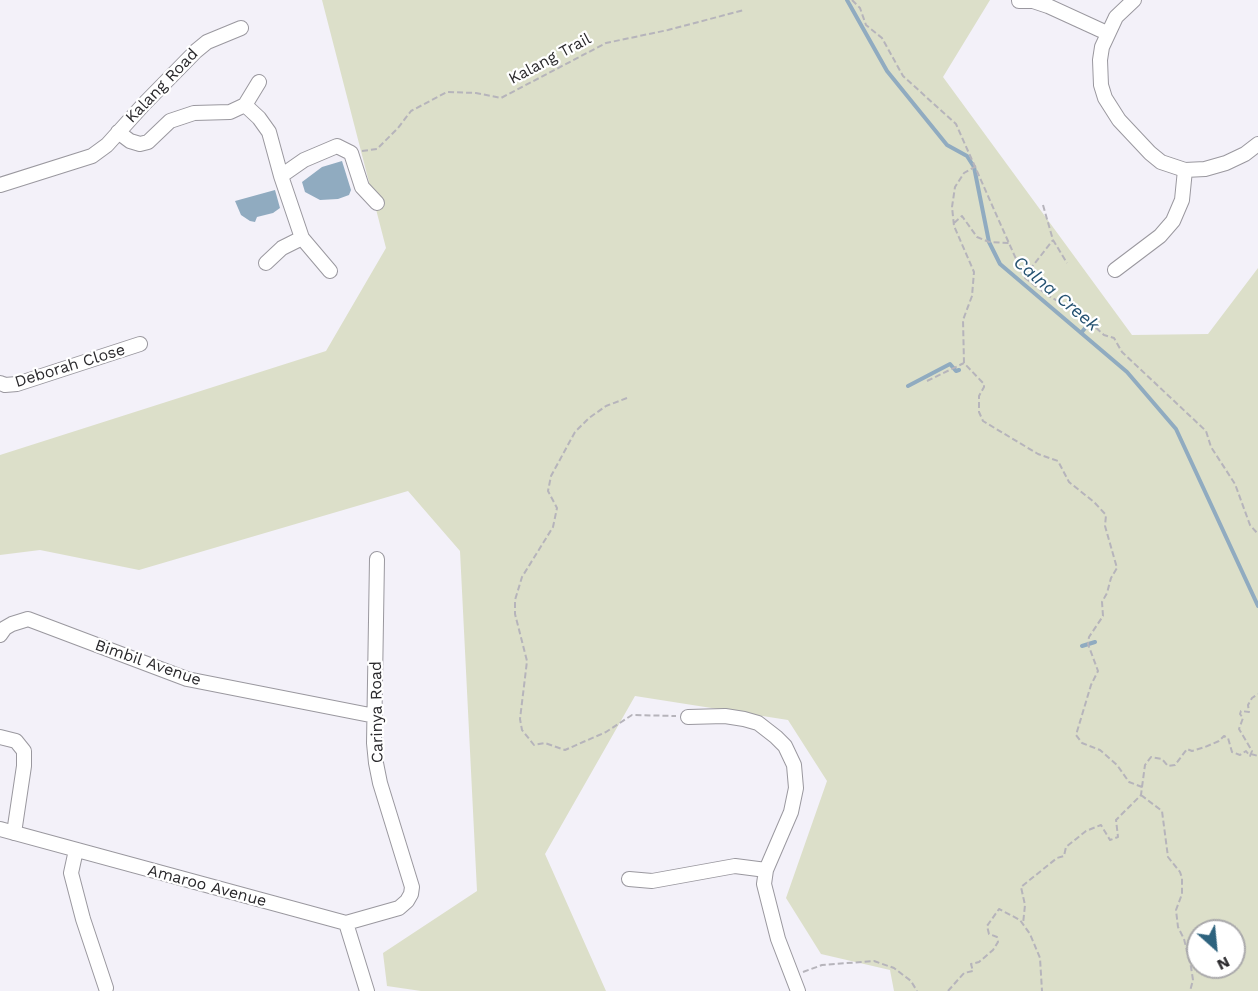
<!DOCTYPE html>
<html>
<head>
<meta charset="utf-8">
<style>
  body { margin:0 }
  #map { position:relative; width:1258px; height:991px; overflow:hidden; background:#f3f1f9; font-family:"Work Sans",sans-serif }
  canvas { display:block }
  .north { position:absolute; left:1186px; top:919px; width:60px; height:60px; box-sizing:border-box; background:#fff; border:2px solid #aaa9ab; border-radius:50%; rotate:153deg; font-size:16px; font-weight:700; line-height:24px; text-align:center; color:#2a292c }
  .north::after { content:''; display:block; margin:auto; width:21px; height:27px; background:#2e637e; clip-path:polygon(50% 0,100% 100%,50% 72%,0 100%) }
</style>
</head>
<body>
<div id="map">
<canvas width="1258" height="991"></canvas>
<div class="north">N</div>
</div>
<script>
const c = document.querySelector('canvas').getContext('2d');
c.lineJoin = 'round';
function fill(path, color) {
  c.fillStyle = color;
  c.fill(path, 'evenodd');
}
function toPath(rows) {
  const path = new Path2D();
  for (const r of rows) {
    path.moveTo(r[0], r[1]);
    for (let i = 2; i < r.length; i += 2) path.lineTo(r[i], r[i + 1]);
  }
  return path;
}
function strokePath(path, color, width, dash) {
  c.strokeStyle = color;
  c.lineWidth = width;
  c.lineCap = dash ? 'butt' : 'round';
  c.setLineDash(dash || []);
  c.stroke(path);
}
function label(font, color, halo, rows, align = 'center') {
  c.font = font + ' "Work Sans",sans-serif';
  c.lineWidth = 4.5;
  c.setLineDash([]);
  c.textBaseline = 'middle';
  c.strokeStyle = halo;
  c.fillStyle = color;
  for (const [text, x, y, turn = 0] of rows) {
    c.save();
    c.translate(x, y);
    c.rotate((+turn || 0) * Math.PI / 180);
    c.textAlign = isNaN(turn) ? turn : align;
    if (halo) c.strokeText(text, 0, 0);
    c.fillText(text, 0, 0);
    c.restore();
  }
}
fill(toPath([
  [322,0,990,0,943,77,1132,335,1208,334,1258,268,1258,991,894,991,890,970,821,954,786,898,827,781,788,720,635,696,545,854,606,991,421,991,387,986,383,953,477,891,460,551,408,491,139,570,40,550,0,555,0,455,326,351,386,248],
  [1198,931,1234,931,1234,967,1198,967]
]), '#dcdfc9');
fill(toPath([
  [342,161,351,190,349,195,338,199,320,200,305,192,302,182,322,167],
  [275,190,280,208,273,213,257,217,255,222,250,221,241,215,235,201]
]), '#90abc0');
strokePath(toPath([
  [847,0,887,71,947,145,967,156,974,167,989,242,1000,264,1127,372,1176,429,1258,606],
  [1081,333,1091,321],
  [908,386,950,364,956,371,959,370],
  [1082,646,1095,642]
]), '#90abc0', 4);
const minor = toPath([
  [1134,0,1116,17,1102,47,1100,60,1101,85,1105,98,1119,120,1150,153,1161,162,1185,170,1205,169,1226,163,1245,154,1258,144],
  [1019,1,1033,1,1048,6,1107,33],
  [245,105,259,118,269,132,281,176,302,238,330,271],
  [118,132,130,141,140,144,148,142,170,121,194,113,230,112,245,105,259,82],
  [281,176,304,160,337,146,351,153,362,187,377,203],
  [0,185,92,156,107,145,144,104,196,51,207,42,241,28],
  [266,263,282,248,302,238],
  [1115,270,1160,236,1173,221,1182,200,1185,170],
  [0,383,5,385,17,384,140,344],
  [0,635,5,628,12,624,28,619,187,679,375,716],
  [688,717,725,716,744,719,758,723,776,737,785,746,794,765,796,788,791,812,766,870,764,884,778,939,798,991],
  [0,737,16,741,24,751,24,766,14,833],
  [0,829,346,923,367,991],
  [76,850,71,873,83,919,106,988],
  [629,879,652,881,735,866,766,870],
  [346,923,399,908,407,901,411,894,412,887,380,783,376,763,374,743,377,559]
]);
strokePath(minor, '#9a989f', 16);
strokePath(toPath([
  [852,0,860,8,866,25,882,38,903,76,956,124,1024,277,1047,295,1081,314,1087,325,1093,325,1104,335,1114,338,1122,352,1206,431,1211,447,1235,484,1250,525,1258,534],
  [362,151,377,149,398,128,411,111,447,92,476,93,501,98,606,43,668,30,744,10],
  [976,166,964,173,955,187,952,207,954,226,974,272,972,296,963,320,964,363,984,384,984,387,979,396,979,412,983,421,1038,454,1058,461,1069,482,1094,502,1106,515,1105,526,1117,568,1111,578,1107,593,1102,602,1103,616,1089,637,1088,644,1098,671,1091,685,1076,735,1082,743,1100,750,1117,765,1129,782,1142,787,1141,795,1116,820,1118,837,1110,840,1101,825,1086,831,1066,847,1064,856,1057,858,1021,887,1025,905,1023,924],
  [1043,205,1053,240,1067,263],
  [954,223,962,216,977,237,989,242,1009,243],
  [1024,277,1053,240],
  [927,381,964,363],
  [627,398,606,406,589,418,575,432,551,476,548,491,557,508,553,527,522,577,515,600,515,614,527,661,520,719,522,730,534,745,545,743,565,750,606,732,632,715,676,716],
  [1251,754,1258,756],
  [1142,787,1145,765,1151,757,1162,759,1168,766,1175,765,1187,749,1192,751,1205,747,1219,741,1224,736,1228,738,1232,752,1240,755,1246,751,1250,756,1252,751,1239,729,1243,718,1240,714,1241,711,1249,712,1248,705,1252,698,1258,694],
  [1141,795,1162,811,1168,857,1180,872,1182,878,1182,894,1176,910,1178,927,1184,939,1191,967,1193,980,1190,991],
  [803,972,822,965,874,961,894,968,911,981,917,991],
  [948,991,964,973,973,971,971,964,979,962,993,950,998,942,997,937,989,934,987,926,999,909,1020,920,1030,934,1040,958,1042,991]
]), '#b6b4bb', 2, [6, 3]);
strokePath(minor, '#fff', 14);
label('16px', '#2a292c', '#fff', [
  ["Kalang Trail",550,59,-28],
  ["Kalang Road",162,86,-46],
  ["Deborah Close",70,366,-17],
  ["Bimbil Avenue",148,663,19],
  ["Carinya Road",377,712,-91],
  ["Amaroo Avenue",207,886,15]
]);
label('italic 18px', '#255271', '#fff', [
  ["Calna Creek",1056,294,40]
]);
</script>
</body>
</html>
